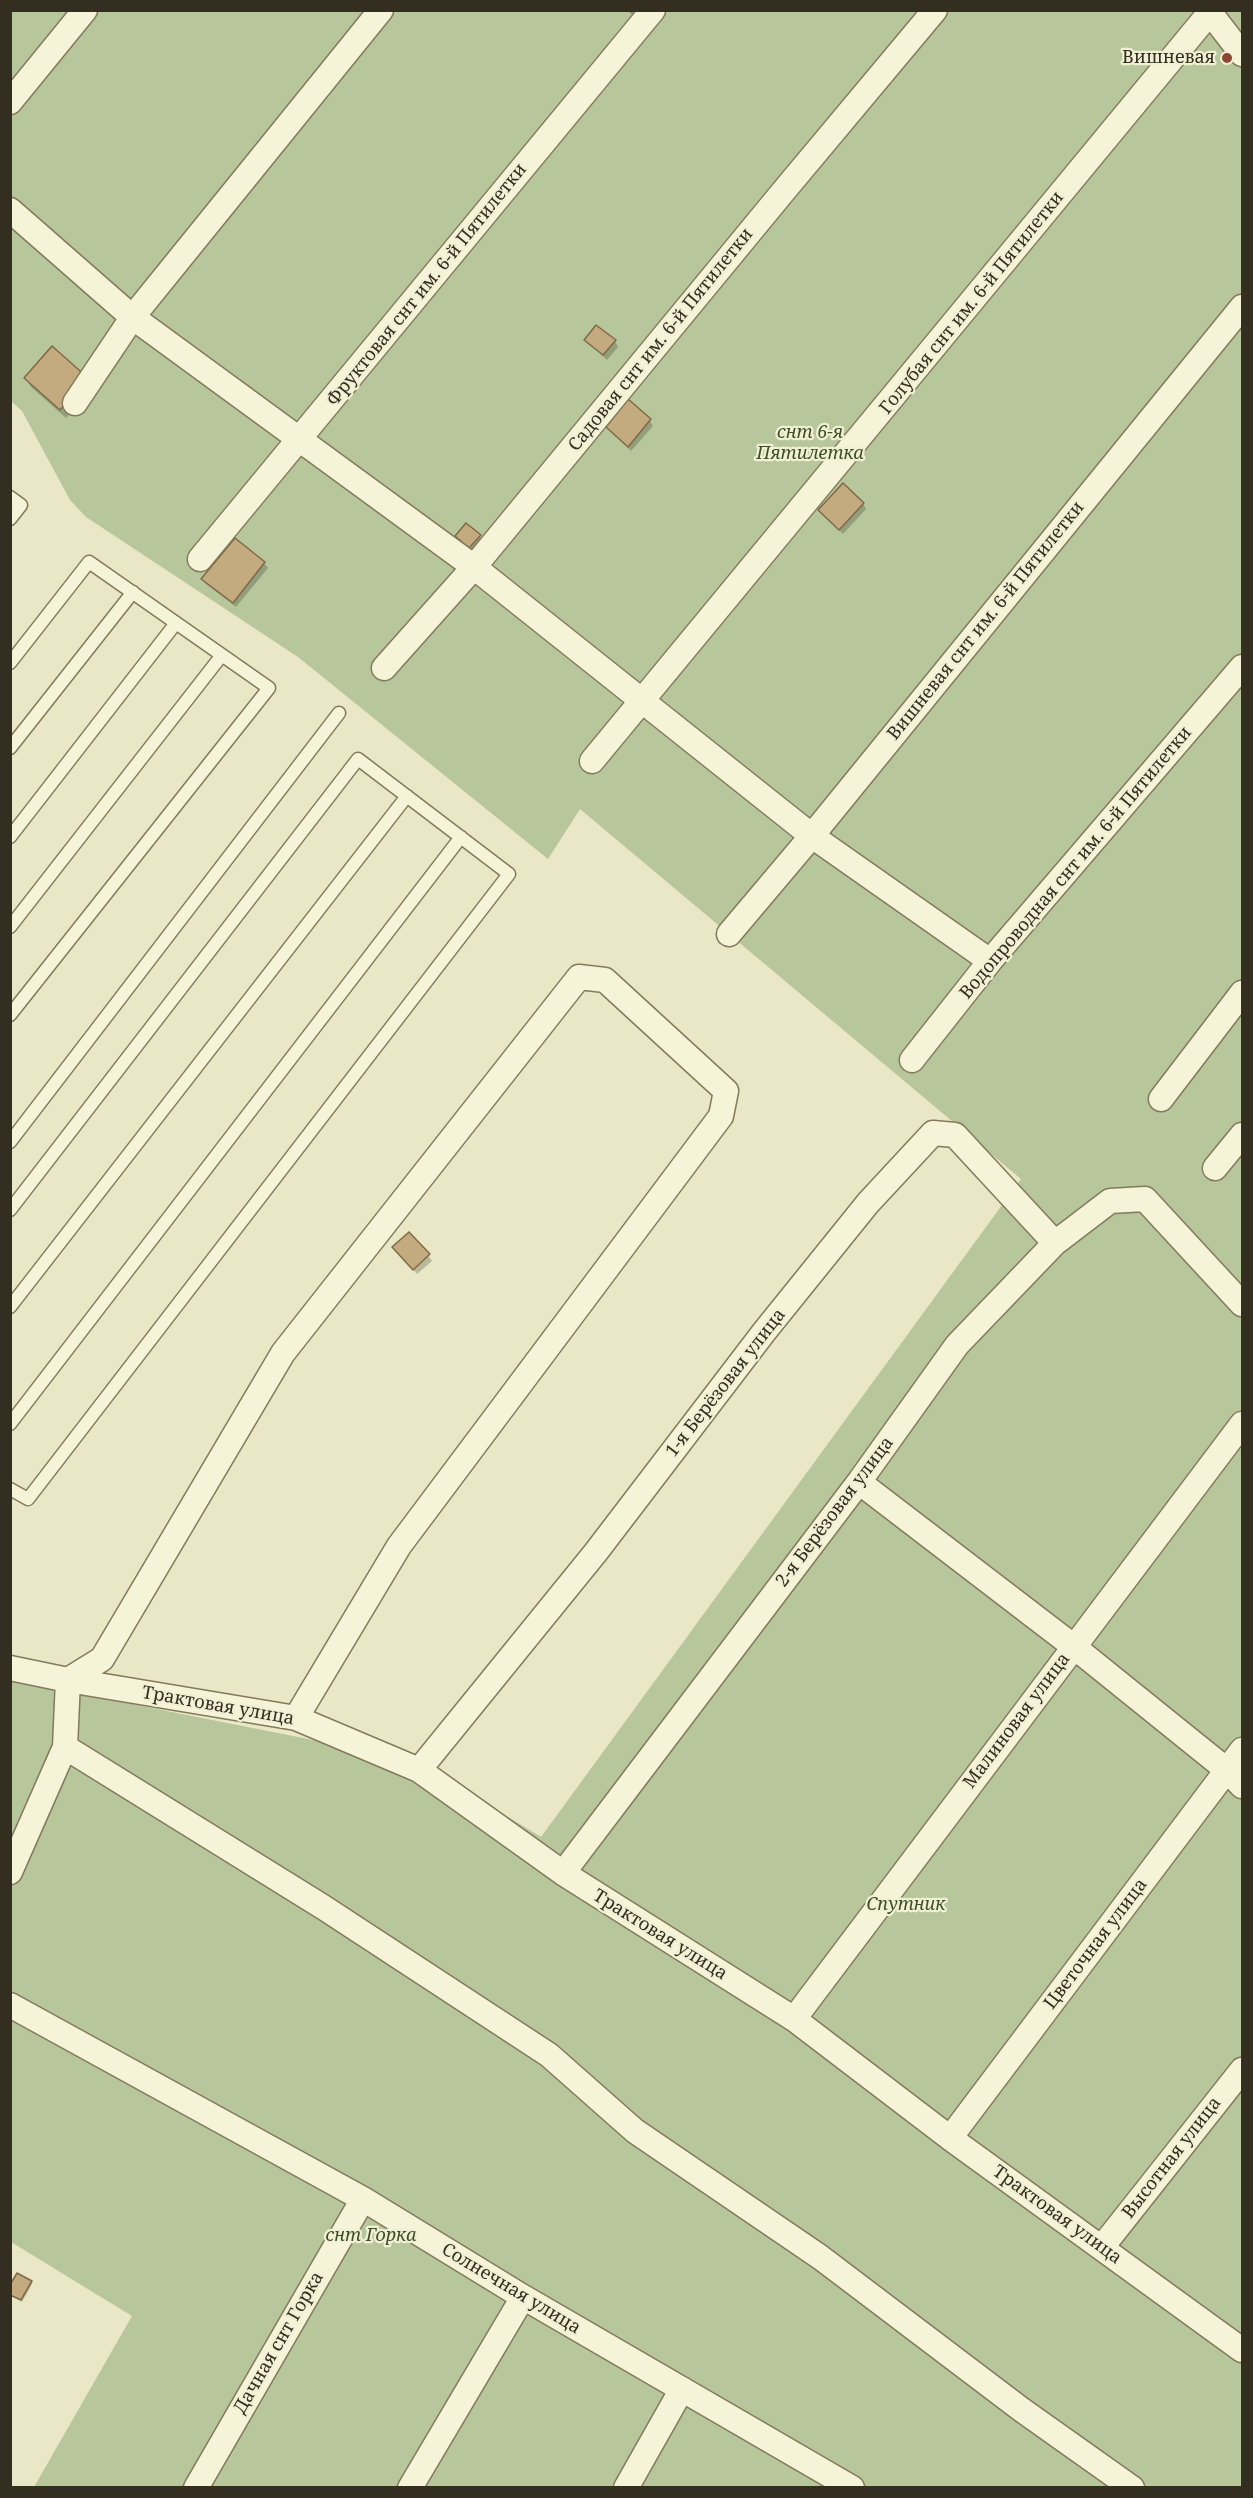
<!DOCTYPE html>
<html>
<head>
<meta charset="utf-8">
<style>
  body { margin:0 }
  #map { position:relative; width:1253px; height:2498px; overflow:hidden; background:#e9e7c5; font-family:"Noto Serif",serif }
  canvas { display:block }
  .frame { position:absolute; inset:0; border:12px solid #342e20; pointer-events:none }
</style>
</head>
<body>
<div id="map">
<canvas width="1253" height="2498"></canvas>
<div class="frame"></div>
</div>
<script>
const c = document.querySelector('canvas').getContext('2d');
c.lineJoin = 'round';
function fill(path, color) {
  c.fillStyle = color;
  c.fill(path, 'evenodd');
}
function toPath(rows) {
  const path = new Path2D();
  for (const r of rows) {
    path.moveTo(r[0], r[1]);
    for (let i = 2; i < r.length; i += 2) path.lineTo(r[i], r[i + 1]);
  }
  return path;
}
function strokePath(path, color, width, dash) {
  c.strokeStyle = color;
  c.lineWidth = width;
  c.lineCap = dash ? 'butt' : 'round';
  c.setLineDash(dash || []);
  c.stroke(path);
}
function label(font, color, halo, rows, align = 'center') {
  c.font = font + ' "Noto Serif",serif';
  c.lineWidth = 4.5;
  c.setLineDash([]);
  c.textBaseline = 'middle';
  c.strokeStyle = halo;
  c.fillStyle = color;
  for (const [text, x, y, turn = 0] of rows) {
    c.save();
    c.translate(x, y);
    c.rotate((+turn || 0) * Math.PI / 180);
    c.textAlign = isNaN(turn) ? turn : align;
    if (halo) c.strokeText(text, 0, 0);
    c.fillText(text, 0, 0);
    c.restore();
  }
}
fill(toPath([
  [11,11,1242,11,1242,2487,34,2487,132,2316,11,2242,10,1680,414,1760,541,1837,1021,1179,580,809,548,859,298,657,86,517,70,500,22,411,11,401]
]), '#b7c69b');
fill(toPath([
  [627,10,636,10,632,15],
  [586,340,615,341,618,347,607,360],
  [26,378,92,388,66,418,31,387],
  [649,420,653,426,631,451,608,427],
  [863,504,866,509,843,534,820,511],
  [457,536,479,536,483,541,473,553],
  [264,563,268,568,236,607,206,584,202,579],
  [394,1248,428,1255,432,1261,417,1274],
  [31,2282,32,2284,22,2302,10,2295]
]), '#0003');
const building = toPath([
  [596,325,616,340,603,355,584,340,596,325],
  [52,346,88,378,60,410,24,378,52,346],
  [628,399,651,419,628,447,606,427,628,399],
  [843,483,864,503,839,530,818,510,843,483],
  [466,523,481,535,469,548,455,536,466,523],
  [235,538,265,562,233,603,201,579,235,538],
  [409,1232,430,1254,413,1270,392,1247,409,1232],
  [17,2273,32,2281,21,2300,10,2295,10,2285,17,2273]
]);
fill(building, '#c4ab7f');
strokePath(building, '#7f6946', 1.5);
const lane = toPath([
  [10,497,21,505,10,519],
  [10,663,89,562,269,688,10,1015],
  [10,748,133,592],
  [10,837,176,623],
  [10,927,222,655],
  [10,1142,339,713],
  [10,1210,358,759,509,874,28,1499,10,1489],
  [10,1307,407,796],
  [10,1424,461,837]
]);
const street = toPath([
  [1208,10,1242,54],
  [10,102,85,10],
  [10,210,131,316,474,567,812,836,990,961],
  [75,403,130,321,131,316,135,314,381,10],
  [200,559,653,10],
  [384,668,474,567,782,193,935,10],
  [592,761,1212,10],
  [729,934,810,838,1242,307],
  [912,1060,990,961,1242,667],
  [1161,1099,1242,993],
  [1215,1168,1242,1135],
  [859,1482,1073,1646,1228,1771,1242,1786],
  [10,1668,68,1680,296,1718,419,1770,563,1873,794,2019,950,2138,1242,2350],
  [68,1680,102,1659,283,1353,579,977,605,980,726,1091,721,1116,399,1546,296,1718],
  [65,1747,323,1907,549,2055,635,2131,820,2257,1022,2410,1132,2488],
  [419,1770,596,1552,764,1332,868,1203,933,1133,955,1135,1055,1243],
  [10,1872,65,1747,68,1680],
  [563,1873,859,1482,957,1345,1055,1243,1110,1201,1145,1199,1242,1304],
  [10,2005,363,2199,523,2297,852,2488],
  [794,2019,1242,1424],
  [950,2138,1242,1750],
  [1102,2247,1242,2070],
  [196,2488,363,2199],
  [410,2488,523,2297],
  [626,2488,682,2389]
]);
strokePath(lane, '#837a5d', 15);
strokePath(street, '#837a5d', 27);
strokePath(lane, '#f5f3d8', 12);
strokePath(street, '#f5f3d8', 24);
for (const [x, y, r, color] of [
  [1227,58,6,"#8b4734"]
]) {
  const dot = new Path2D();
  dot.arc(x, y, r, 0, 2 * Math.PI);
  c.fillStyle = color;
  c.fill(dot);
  strokePath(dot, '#f2f0d4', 2);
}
label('18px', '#342e20', '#f2f0d4', [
  ["Вишневая",1215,58]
], 'right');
label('18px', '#342e20', '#f2f0d4', [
  ["Фруктовая снт им. 6-й Пятилетки",427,285,-51],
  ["Голубая снт им. 6-й Пятилетки",972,303,-51],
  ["Садовая снт им. 6-й Пятилетки",661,340,-51],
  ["Вишневая снт им. 6-й Пятилетки",986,621,-51],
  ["Водопроводная снт им. 6-й Пятилетки",1076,863,-50],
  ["1-я Берёзовая улица",726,1383,-52],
  ["2-я Берёзовая улица",835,1512,-53],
  ["Трактовая улица",218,1706,10],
  ["Малиновая улица",1017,1721,-53],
  ["Трактовая улица",660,1935,32],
  ["Цветочная улица",1096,1944,-53],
  ["Высотная улица",1172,2158,-52],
  ["Трактовая улица",1057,2215,36],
  ["Солнечная улица",511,2289,31],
  ["Дачная снт Горка",279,2343,-60]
]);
label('italic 18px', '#3c4f28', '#f2f0d4', [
  ["снт 6-я",810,433],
  ["Пятилетка",810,454],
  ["Спутник",906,1905],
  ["снт Горка",371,2236]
]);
</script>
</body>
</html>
